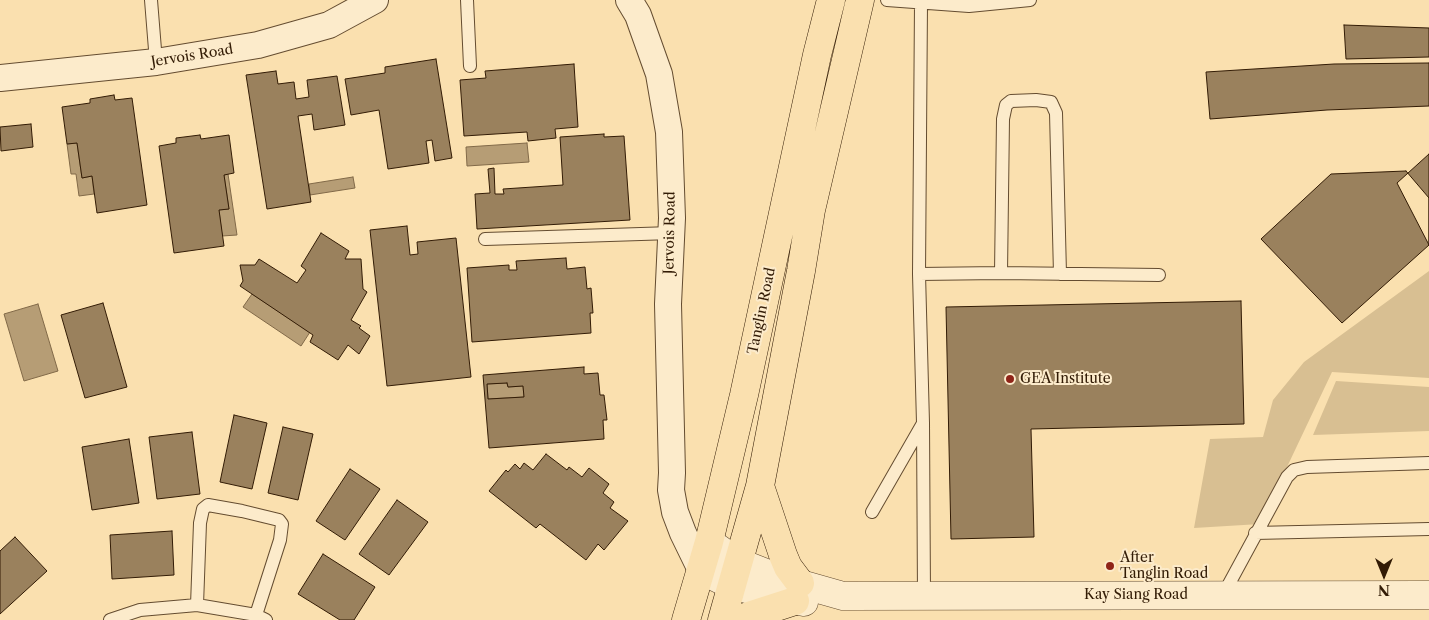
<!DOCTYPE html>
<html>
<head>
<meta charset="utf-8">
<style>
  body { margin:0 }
  #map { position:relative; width:1429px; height:620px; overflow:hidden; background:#fae0af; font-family:"Libre Caslon Text",serif }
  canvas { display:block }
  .north { position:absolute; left:1359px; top:550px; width:50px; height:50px; -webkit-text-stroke:4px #fcebcb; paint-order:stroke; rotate:180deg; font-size:14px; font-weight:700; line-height:20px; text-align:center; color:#321b05 }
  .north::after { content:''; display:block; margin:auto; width:18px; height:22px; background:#321b05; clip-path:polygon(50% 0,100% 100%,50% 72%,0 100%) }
</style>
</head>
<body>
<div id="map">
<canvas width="1429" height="620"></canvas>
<div class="north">N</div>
</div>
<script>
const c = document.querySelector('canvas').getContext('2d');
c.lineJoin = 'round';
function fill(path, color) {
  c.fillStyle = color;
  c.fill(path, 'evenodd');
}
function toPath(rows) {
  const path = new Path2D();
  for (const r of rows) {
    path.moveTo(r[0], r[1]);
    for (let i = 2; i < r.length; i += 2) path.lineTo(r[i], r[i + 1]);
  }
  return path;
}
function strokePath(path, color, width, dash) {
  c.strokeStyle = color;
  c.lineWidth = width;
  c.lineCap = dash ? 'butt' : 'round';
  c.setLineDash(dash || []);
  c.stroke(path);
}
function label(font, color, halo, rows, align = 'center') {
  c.font = font + ' "Libre Caslon Text",serif';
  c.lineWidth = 4;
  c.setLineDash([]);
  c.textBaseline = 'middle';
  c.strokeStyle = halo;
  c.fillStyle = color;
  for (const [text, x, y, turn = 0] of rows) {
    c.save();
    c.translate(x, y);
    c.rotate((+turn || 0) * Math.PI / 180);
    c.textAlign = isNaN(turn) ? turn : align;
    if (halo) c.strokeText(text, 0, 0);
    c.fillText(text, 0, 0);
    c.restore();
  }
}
fill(toPath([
  [1429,271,1429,378,1332,372,1260,524,1194,528,1210,439,1263,437,1273,400,1304,362],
  [1336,381,1429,387,1429,431,1313,435]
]), '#d8bf92');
const water = toPath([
  [77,143,82,178,92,176,94,194,79,196,76,174,71,174,67,144,77,143],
  [527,143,529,162,467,166,466,147,527,143],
  [228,174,237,235,222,236,219,210,229,209,224,175,228,174],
  [353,177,355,188,310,195,309,184,353,177],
  [252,294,310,332,301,346,243,307,252,294],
  [38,304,58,371,24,381,4,314,38,304],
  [507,383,508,387,523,386,524,397,488,399,487,384,507,383]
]);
fill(water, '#b69d75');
strokePath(water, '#816948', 1);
const building = toPath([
  [1344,25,1429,28,1429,57,1346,59,1344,25],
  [436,59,452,158,435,161,432,140,426,141,429,163,388,169,379,110,351,115,345,79,385,73,385,67,436,59],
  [1429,63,1429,106,1327,110,1210,119,1206,72,1334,64,1429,63],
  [574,64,578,127,555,129,556,138,528,141,527,132,464,136,460,80,486,78,485,71,574,64],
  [276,71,278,84,294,82,296,99,309,97,307,80,337,76,345,125,314,130,312,114,298,116,311,202,267,209,246,75,276,71],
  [114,95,115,100,132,98,147,205,97,213,92,176,82,178,77,143,67,144,62,107,90,103,90,99,114,95],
  [31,124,33,147,1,151,0,127,31,124],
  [604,134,604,137,624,136,630,220,477,229,475,194,490,193,488,169,494,168,495,194,504,194,503,189,563,185,560,137,604,134],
  [200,135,201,139,229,135,234,173,224,175,229,209,219,210,224,246,174,253,159,146,176,143,176,138,200,135],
  [1429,154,1429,245,1397,183,1429,154],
  [1406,171,1429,198,1429,245,1342,323,1261,239,1331,174,1406,171],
  [407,226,410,255,418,254,417,242,456,238,471,377,387,386,370,230,407,226],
  [321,233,349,251,345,259,361,259,363,289,367,292,351,320,361,326,359,328,370,336,359,354,348,345,338,360,310,342,313,335,240,286,243,281,240,265,255,265,259,259,297,283,306,270,301,266,321,233],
  [566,258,567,269,585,267,587,289,591,288,593,313,590,313,591,333,472,342,467,268,509,265,509,270,517,270,516,261,566,258],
  [1241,301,1244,424,1031,429,1034,537,951,539,946,307,1241,301],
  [103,303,127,387,85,398,61,315,103,303],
  [584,367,584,374,598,373,600,395,604,395,607,420,603,420,604,439,489,448,483,375,584,367],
  [507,383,508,387,523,386,524,397,488,399,487,384,507,383],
  [234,415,267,423,252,489,220,482,234,415],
  [283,427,313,434,298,500,268,493,283,427],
  [192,432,200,494,157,499,149,437,192,432],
  [129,439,139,503,92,510,82,447,129,439],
  [546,454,567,470,569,467,582,477,589,468,609,484,603,493,614,502,610,508,628,521,604,550,598,544,586,560,540,524,536,528,489,491,506,470,508,472,515,464,520,469,524,463,533,470,546,454],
  [350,469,380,489,345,540,316,521,350,469],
  [397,500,428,522,389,575,359,554,397,500],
  [172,531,174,575,112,579,110,535,172,531],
  [15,537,47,571,0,614,0,551,15,537],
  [323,554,375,587,354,620,340,620,298,594,323,554]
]);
fill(building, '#9a815d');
strokePath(building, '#321b05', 1);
const service = toPath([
  [151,0,156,62],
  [467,0,470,66],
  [887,0,969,6,1030,0],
  [922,0,921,3,919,274,923,423,924,596],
  [485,239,672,233],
  [1001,273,1003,119,1006,105,1011,101,1036,100,1051,102,1056,113,1060,274],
  [919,274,1001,273,1159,275],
  [872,512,922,425],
  [1255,533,1429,529],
  [1223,595,1287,477,1294,470,1307,467,1429,463],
  [197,605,200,523,203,509,208,505,242,511,279,520,282,524,280,540,256,615],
  [110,620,140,610,197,605,256,615,266,620]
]);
const minor = toPath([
  [629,0,638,15,659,74,669,132,672,218,668,304,672,473,671,490,675,512,683,533,701,570],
  [0,78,156,62,258,45,329,25,375,0]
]);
const tertiary = toPath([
  [709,542,738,562,776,577,843,596,1429,595],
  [701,570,731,585,773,596,804,602]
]);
const primary = toPath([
  [760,486,783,555,788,567,800,583],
  [686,620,709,542,744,395,817,55,831,0],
  [722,620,760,486,801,271,811,210,860,0],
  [736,620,795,601]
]);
strokePath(service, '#644c30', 14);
strokePath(minor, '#644c30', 28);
strokePath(tertiary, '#644c30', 29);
strokePath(primary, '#321b05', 29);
strokePath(service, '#fcebcb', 12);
strokePath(minor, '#fcebcb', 26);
strokePath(tertiary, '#fcebcb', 28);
strokePath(primary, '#fae0af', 28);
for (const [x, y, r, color] of [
  [1010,379,5,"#8f2418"],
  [1110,566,5,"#8f2418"]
]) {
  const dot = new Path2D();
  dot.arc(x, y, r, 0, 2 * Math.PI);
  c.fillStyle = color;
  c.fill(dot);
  strokePath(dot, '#fcebcb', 2);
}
label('14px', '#321b05', '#fcebcb', [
  ["Jervois Road",192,56,-9],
  ["Jervois Road",670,233,-89],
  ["Tanglin Road",762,311,-78],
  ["Kay Siang Road",1136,595]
]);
label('14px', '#321b05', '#fcebcb', [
  ["GEA Institute",1020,379],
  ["After",1120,558],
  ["Tanglin Road",1120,574]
], 'left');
</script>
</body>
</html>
